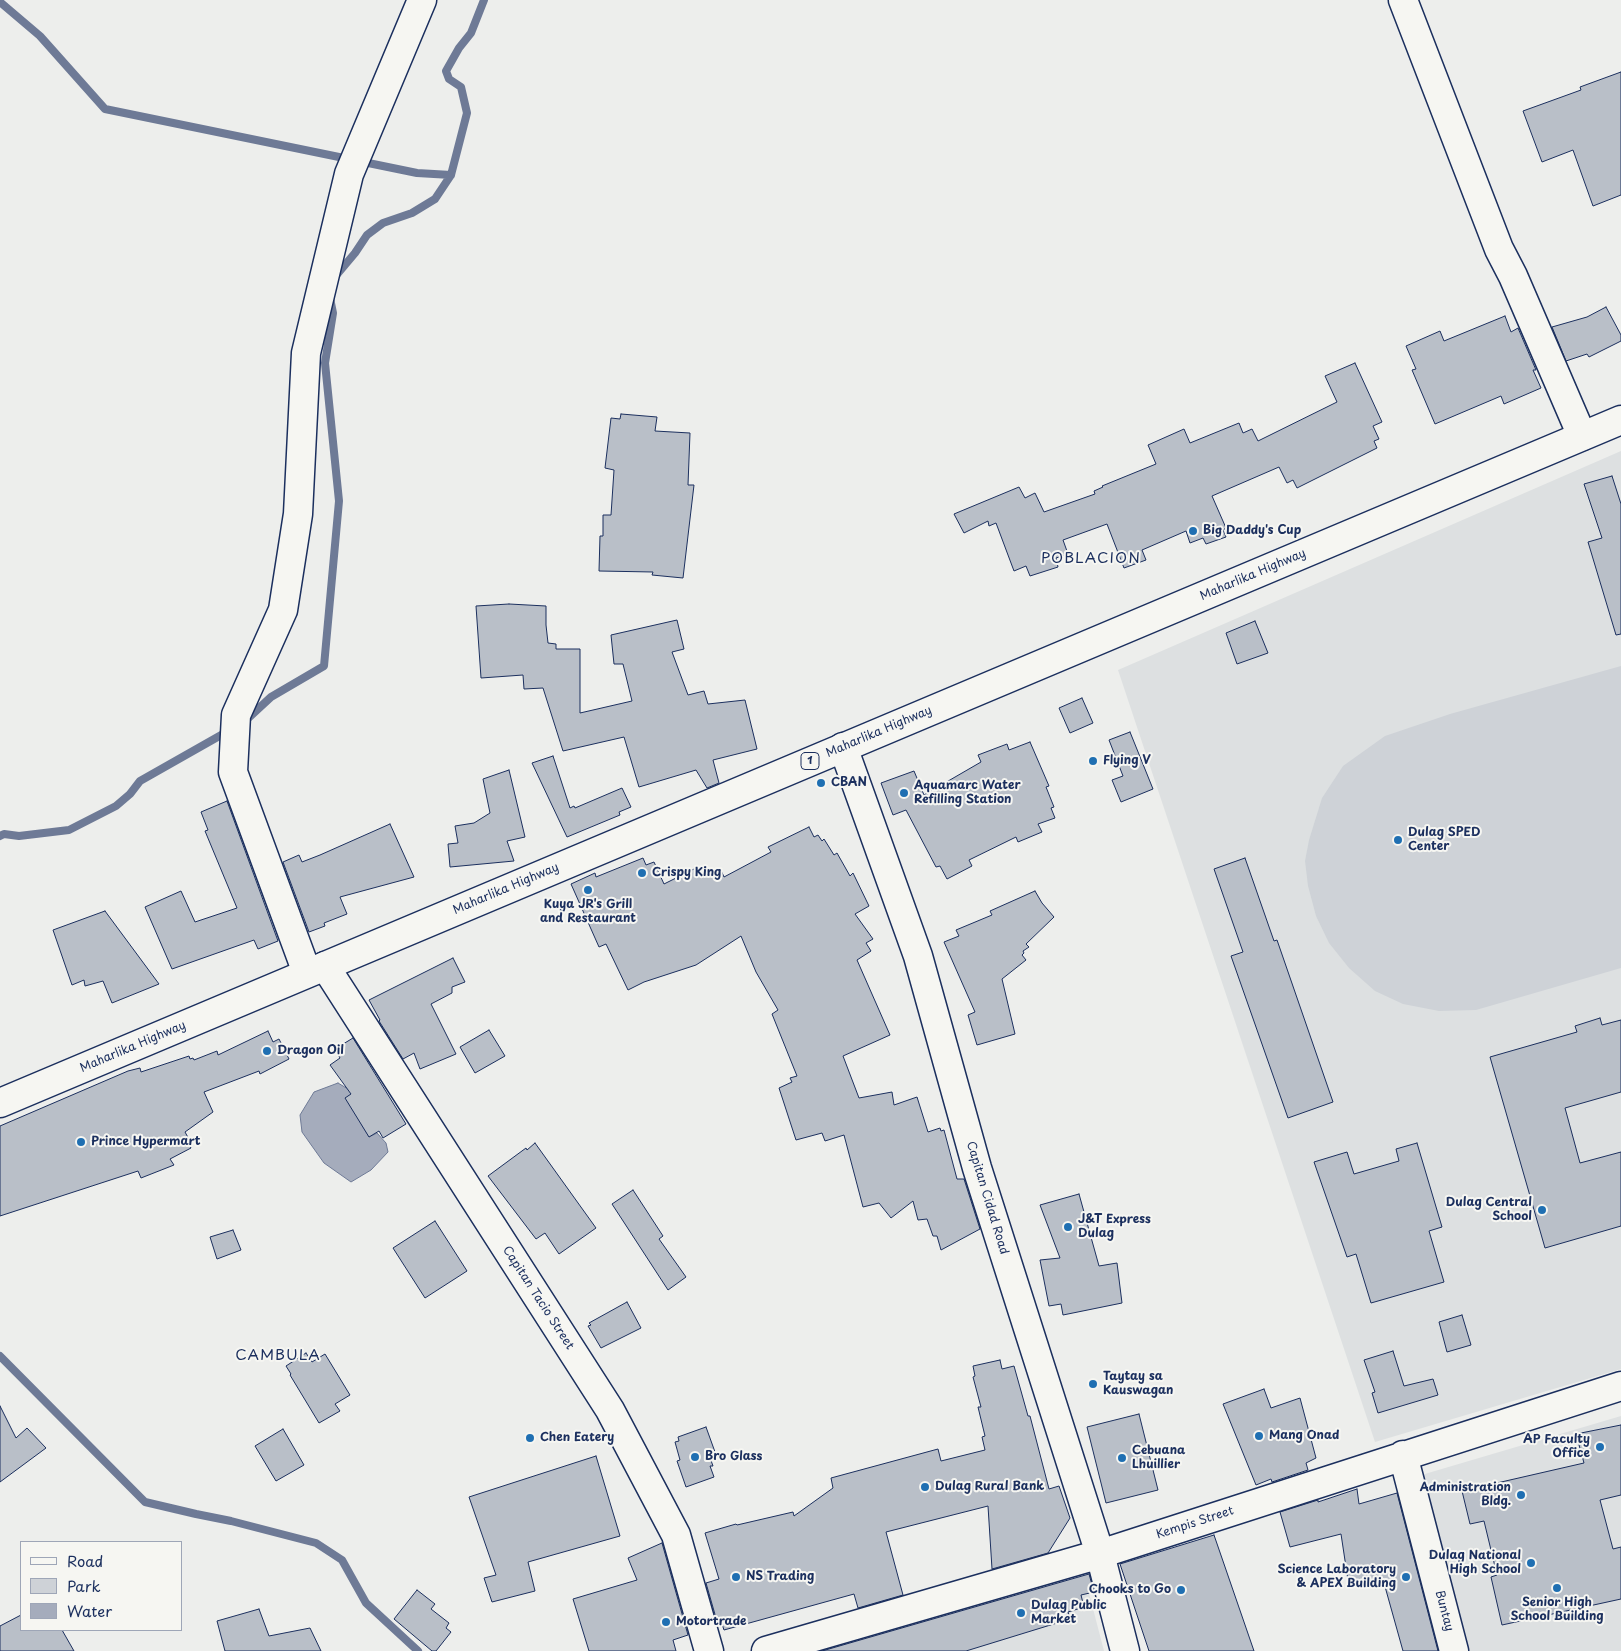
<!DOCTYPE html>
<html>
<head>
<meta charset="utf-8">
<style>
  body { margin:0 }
  #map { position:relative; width:1621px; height:1651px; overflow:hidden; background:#edeeec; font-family:"Playpen Sans",sans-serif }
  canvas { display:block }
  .legend { position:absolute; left:20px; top:1541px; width:162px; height:90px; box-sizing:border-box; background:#f6f6f2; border:1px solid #9ea6b7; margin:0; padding:6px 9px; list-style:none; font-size:15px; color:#1b2f5e }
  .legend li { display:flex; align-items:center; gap:10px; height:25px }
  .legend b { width:25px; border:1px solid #9ea6b7 }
</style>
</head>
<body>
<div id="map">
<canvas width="1621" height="1651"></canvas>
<ul class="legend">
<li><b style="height:6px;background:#f6f6f2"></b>Road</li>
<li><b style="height:14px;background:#ced2d7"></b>Park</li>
<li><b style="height:14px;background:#a5acbc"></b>Water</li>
</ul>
</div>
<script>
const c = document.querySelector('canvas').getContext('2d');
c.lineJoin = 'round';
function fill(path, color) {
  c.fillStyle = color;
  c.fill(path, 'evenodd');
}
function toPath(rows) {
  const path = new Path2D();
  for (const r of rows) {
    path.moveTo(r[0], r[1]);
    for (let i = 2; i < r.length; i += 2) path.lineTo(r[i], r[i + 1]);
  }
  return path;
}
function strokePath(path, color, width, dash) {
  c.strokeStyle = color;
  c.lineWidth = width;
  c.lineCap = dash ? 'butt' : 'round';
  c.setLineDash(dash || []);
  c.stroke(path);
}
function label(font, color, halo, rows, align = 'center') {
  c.font = font + ' "Playpen Sans",sans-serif';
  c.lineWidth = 4;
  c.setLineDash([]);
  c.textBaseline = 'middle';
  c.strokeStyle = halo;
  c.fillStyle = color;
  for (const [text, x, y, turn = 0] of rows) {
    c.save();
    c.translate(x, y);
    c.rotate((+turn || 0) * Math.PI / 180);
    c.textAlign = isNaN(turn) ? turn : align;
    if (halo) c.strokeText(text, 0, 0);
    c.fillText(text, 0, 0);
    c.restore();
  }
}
fill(toPath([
  [1621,451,1621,1369,1375,1442,1118,670],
  [1621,1416,1621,1651,1463,1651,1418,1476],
  [1084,1574,1104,1651,814,1651]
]), '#dde0e1');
fill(toPath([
  [1621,666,1621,968,1476,1010,1439,1011,1403,1004,1375,991,1349,968,1329,943,1316,916,1308,886,1305,861,1309,840,1322,798,1343,766,1385,736,1450,714]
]), '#ced2d7');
const water = toPath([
  [338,1083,348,1089,361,1088,346,1098,369,1137,377,1133,386,1143,388,1152,371,1170,351,1182,324,1163,302,1132,300,1115,314,1092,338,1083]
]);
fill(water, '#a5acbc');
strokePath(water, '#6e7a96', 1);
strokePath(toPath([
  [0,2,40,36,105,109,417,173,451,175],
  [334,278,355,253,367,235,383,223,412,213,435,199,451,175,467,113,461,87,449,79,446,71,459,48,471,33,484,0],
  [244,722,271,697,324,666,339,501,325,363,333,313,330,298],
  [0,836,4,834,19,836,69,830,116,806,130,794,140,781,230,730],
  [0,1356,145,1502,196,1514,231,1521,316,1543,342,1560,366,1603,418,1651]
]), '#6e7a96', 8);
const building = toPath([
  [1621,72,1621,195,1593,206,1573,150,1542,162,1523,111,1581,90,1580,87,1621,72],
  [1606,307,1621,335,1621,341,1589,357,1587,354,1566,361,1552,327,1587,317,1606,307],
  [1505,316,1511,332,1518,328,1536,370,1533,370,1541,388,1504,404,1501,396,1435,424,1412,370,1416,369,1406,346,1440,331,1444,341,1505,316],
  [1355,363,1382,422,1373,426,1379,439,1374,441,1377,448,1297,488,1293,480,1287,483,1279,467,1212,496,1226,528,1223,530,1226,537,1206,544,1203,538,1190,543,1186,531,1142,550,1146,560,1124,568,1107,524,1063,540,1068,554,1056,558,1058,567,1030,576,1026,566,1014,571,996,523,989,526,988,521,964,533,954,514,1019,487,1025,498,1035,493,1044,512,1095,494,1094,491,1103,487,1102,486,1156,464,1148,445,1184,429,1190,443,1239,423,1243,433,1252,429,1258,441,1337,402,1325,376,1355,363],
  [621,414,657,417,655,431,690,433,688,485,694,485,683,578,652,575,653,572,599,571,600,536,603,536,603,515,611,515,614,470,605,468,611,418,620,419,621,414],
  [1612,476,1621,504,1621,634,1616,635,1588,542,1602,538,1584,484,1612,476],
  [509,604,546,606,546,625,548,643,556,644,556,649,580,649,580,713,632,701,623,664,614,664,611,635,677,620,684,649,672,652,688,695,704,691,708,704,745,700,757,749,713,760,719,783,707,788,696,770,639,787,624,737,563,751,543,688,524,689,523,675,481,678,476,606,509,604],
  [1255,621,1268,653,1237,664,1226,633,1255,621],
  [1082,698,1093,723,1070,733,1059,708,1082,698],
  [1130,732,1153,789,1121,802,1112,780,1123,776,1109,740,1130,732],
  [1030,742,1049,786,1046,787,1054,807,1051,808,1055,818,1038,824,1042,832,1018,842,1016,837,969,860,972,866,947,879,940,866,936,867,906,810,893,815,881,783,914,771,924,795,981,762,978,755,1007,744,1009,750,1030,742],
  [553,756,570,808,574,806,575,808,622,788,631,807,619,812,620,815,567,837,532,763,553,756],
  [509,770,525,837,507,841,514,861,450,867,448,844,458,843,455,826,474,823,490,813,483,779,509,770],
  [227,801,278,941,258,949,254,940,172,969,145,907,181,891,195,922,237,908,205,831,208,830,201,812,227,801],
  [390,824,414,877,340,897,347,914,324,923,325,926,309,932,283,862,299,855,302,862,320,855,390,824],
  [809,827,814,837,818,835,822,841,824,839,834,855,837,853,850,876,853,873,869,906,855,914,873,939,866,943,871,951,857,960,890,1035,843,1056,859,1098,892,1092,894,1105,917,1097,928,1132,940,1128,941,1131,944,1130,957,1179,964,1179,980,1229,941,1250,937,1236,933,1236,927,1219,918,1220,913,1201,891,1218,879,1203,863,1207,844,1135,825,1141,822,1133,796,1140,779,1088,792,1082,790,1078,797,1076,772,1014,778,1010,756,972,741,936,696,965,644,982,628,990,606,944,599,947,571,884,595,873,596,877,643,858,646,865,654,862,664,884,698,867,703,877,720,868,724,877,771,852,768,847,809,827],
  [1245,858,1274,941,1277,940,1333,1102,1288,1118,1231,956,1243,952,1214,869,1245,858],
  [1035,891,1042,903,1054,917,1026,944,1029,947,1023,951,1024,953,1022,955,1026,960,1002,979,1015,1034,977,1045,968,1015,975,1012,944,942,959,936,956,930,992,915,990,911,1035,891],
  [105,911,159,984,112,1003,103,981,85,986,84,980,72,985,53,930,105,911],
  [453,958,465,982,452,987,452,993,431,1004,456,1054,420,1069,414,1053,403,1059,379,1021,380,1020,369,1000,453,958],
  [1600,1018,1602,1025,1621,1020,1621,1092,1565,1108,1580,1163,1621,1152,1621,1226,1545,1248,1490,1057,1577,1032,1575,1026,1600,1018],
  [489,1030,505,1056,475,1073,460,1047,489,1030],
  [268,1031,273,1042,279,1039,289,1059,260,1074,259,1071,204,1092,213,1112,185,1132,190,1141,188,1143,191,1148,170,1159,174,1165,141,1178,138,1171,0,1216,0,1126,128,1071,140,1068,141,1072,189,1056,190,1059,193,1058,194,1060,217,1051,218,1055,268,1031],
  [353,1038,406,1124,383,1138,379,1131,369,1137,345,1098,351,1094,330,1065,340,1058,335,1049,353,1038],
  [535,1143,596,1228,559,1254,545,1233,536,1239,488,1176,526,1148,527,1150,535,1143],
  [1417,1143,1442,1227,1429,1231,1444,1282,1371,1303,1356,1254,1347,1257,1314,1162,1347,1152,1354,1174,1399,1161,1396,1149,1417,1143],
  [633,1190,663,1236,659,1239,686,1277,668,1290,612,1204,633,1190],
  [1079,1194,1099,1266,1117,1263,1122,1303,1063,1315,1061,1304,1049,1306,1040,1260,1060,1258,1040,1205,1079,1194],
  [435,1221,467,1271,425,1298,393,1248,435,1221],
  [233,1230,241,1250,217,1259,210,1237,233,1230],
  [627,1302,641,1328,601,1348,588,1326,591,1325,589,1323,627,1302],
  [1462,1315,1471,1345,1447,1352,1439,1322,1462,1315],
  [1393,1351,1404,1386,1433,1379,1438,1395,1378,1413,1372,1393,1375,1392,1364,1360,1393,1351],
  [306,1353,312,1362,325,1354,350,1395,335,1404,340,1411,319,1423,290,1375,291,1374,286,1366,306,1353],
  [1000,1360,1002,1369,1014,1366,1028,1416,1030,1416,1049,1489,1059,1486,1070,1518,1048,1553,992,1569,988,1506,886,1532,903,1595,858,1608,854,1594,724,1630,722,1624,718,1625,706,1583,719,1579,705,1533,736,1524,737,1525,793,1512,794,1516,833,1488,831,1478,938,1449,941,1461,985,1450,982,1437,985,1436,978,1407,981,1407,973,1377,975,1376,973,1366,1000,1360],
  [1264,1389,1271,1408,1300,1398,1316,1458,1306,1463,1308,1470,1272,1482,1271,1479,1256,1485,1223,1404,1264,1389],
  [0,1406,16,1438,27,1428,46,1448,0,1482,0,1406],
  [1139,1414,1158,1490,1106,1503,1087,1427,1139,1414],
  [1621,1425,1621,1495,1600,1500,1613,1549,1621,1547,1621,1599,1502,1625,1491,1577,1497,1575,1484,1521,1470,1524,1462,1491,1584,1463,1576,1434,1621,1425],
  [706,1427,715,1452,709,1455,713,1466,710,1466,714,1477,686,1487,677,1461,680,1460,675,1442,679,1441,678,1437,706,1427],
  [283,1429,304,1465,276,1481,255,1446,283,1429],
  [596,1456,620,1536,528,1562,535,1591,492,1602,484,1578,496,1575,469,1497,596,1456],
  [1357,1489,1359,1504,1397,1493,1438,1651,1403,1651,1384,1583,1349,1587,1341,1534,1290,1547,1280,1512,1318,1500,1318,1502,1357,1489],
  [1214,1535,1254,1651,1149,1651,1120,1564,1214,1535],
  [662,1543,688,1635,673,1640,676,1651,589,1651,573,1599,637,1580,628,1558,662,1543],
  [1089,1574,1094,1592,1081,1595,1084,1607,1068,1612,1070,1619,966,1651,822,1651,1089,1574],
  [417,1590,435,1604,431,1609,449,1623,446,1628,451,1632,436,1651,432,1651,394,1619,417,1590],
  [259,1609,269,1636,310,1628,321,1651,225,1651,217,1621,259,1609],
  [21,1615,21,1630,62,1630,74,1651,0,1651,0,1626,21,1615]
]);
fill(building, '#b9bfc8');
strokePath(building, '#1b2f5e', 1);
const minor = toPath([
  [1403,0,1499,249,1513,276,1582,436],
  [843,747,918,956,977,1168,1100,1554,1125,1651],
  [325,966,610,1410,676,1535,709,1651],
  [307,973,233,772,236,715,283,610,298,514,306,353,349,174,422,0],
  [1403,1455,1454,1651],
  [766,1651,1100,1554,1621,1386]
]);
const highway = toPath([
  [0,1103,1621,420]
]);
strokePath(minor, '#1b2f5e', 31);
strokePath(highway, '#1b2f5e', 31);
strokePath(minor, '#f6f6f2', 28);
strokePath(highway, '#f6f6f2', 28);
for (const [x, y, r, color] of [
  [1193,531,5,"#1f6fb2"],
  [1093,761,5,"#1f6fb2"],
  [821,783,5,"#1f6fb2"],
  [904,793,5,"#1f6fb2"],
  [1398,840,5,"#1f6fb2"],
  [642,873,5,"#1f6fb2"],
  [588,890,5,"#1f6fb2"],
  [267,1051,5,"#1f6fb2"],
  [81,1142,5,"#1f6fb2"],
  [1542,1210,5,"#1f6fb2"],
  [1068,1227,5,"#1f6fb2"],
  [1093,1384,5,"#1f6fb2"],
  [1259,1436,5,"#1f6fb2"],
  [530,1438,5,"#1f6fb2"],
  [1600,1447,5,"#1f6fb2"],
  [695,1457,5,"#1f6fb2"],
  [1122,1458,5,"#1f6fb2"],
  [925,1487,5,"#1f6fb2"],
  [1521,1495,5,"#1f6fb2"],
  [1531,1563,5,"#1f6fb2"],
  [736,1577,5,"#1f6fb2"],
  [1406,1577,5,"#1f6fb2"],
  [1557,1588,5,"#1f6fb2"],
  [1181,1590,5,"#1f6fb2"],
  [1021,1613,5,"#1f6fb2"],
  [666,1622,5,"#1f6fb2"]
]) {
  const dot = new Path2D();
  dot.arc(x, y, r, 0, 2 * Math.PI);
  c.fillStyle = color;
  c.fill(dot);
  strokePath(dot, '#f6f6f2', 2);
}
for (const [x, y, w] of [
  [810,761,18]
]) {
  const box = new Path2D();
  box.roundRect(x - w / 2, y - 8.5, w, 17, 4);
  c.fillStyle = '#f6f6f2';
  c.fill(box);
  strokePath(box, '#1b2f5e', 1);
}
label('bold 11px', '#1b2f5e', null, [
  ["1",810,761]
]);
label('bold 12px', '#1b2f5e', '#f6f6f2', [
  ["Big Daddy's Cup",1203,531],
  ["Flying V",1103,761],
  ["CBAN",831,783],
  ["Aquamarc Water",914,786],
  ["Refilling Station",914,800],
  ["Dulag SPED",1408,833],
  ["Center",1408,847],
  ["Crispy King",652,873],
  ["Kuya JR's Grill",588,905,"center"],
  ["and Restaurant",588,919,"center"],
  ["Dragon Oil",277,1051],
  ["Prince Hypermart",91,1142],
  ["Dulag Central",1532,1203,"right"],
  ["School",1532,1217,"right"],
  ["J&T Express",1078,1220],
  ["Dulag",1078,1234],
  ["Taytay sa",1103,1377],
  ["Kauswagan",1103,1391],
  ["Mang Onad",1269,1436],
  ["Chen Eatery",540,1438],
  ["AP Faculty",1590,1440,"right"],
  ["Office",1590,1454,"right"],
  ["Cebuana",1132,1451],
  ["Lhuillier",1132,1465],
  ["Bro Glass",705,1457],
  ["Dulag Rural Bank",935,1487],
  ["Administration",1511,1488,"right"],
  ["Bldg.",1511,1502,"right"],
  ["Dulag National",1521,1556,"right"],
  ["High School",1521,1570,"right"],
  ["Science Laboratory",1396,1570,"right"],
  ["& APEX Building",1396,1584,"right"],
  ["NS Trading",746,1577],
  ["Chooks to Go",1171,1590,"right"],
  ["Senior High",1557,1603,"center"],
  ["School Building",1557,1617,"center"],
  ["Dulag Public",1031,1606],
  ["Market",1031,1620],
  ["Motortrade",676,1622]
], 'left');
label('12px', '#1b2f5e', '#f6f6f2', [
  ["Maharlika Highway",1253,575,-23],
  ["Maharlika Highway",879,732,-23],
  ["Maharlika Highway",506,889,-23],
  ["Maharlika Highway",133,1047,-23],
  ["Capitan Cidad Road",987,1198,73],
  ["Capitan Tacio Street",538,1298,57],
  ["Kempis Street",1195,1523,-18],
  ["Buntay",1444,1611,75]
]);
c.letterSpacing = '1px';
label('15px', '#1b2f5e', '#f6f6f2', [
  ["POBLACION",1091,559],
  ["CAMBULA",278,1356]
]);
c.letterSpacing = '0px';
</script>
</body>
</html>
